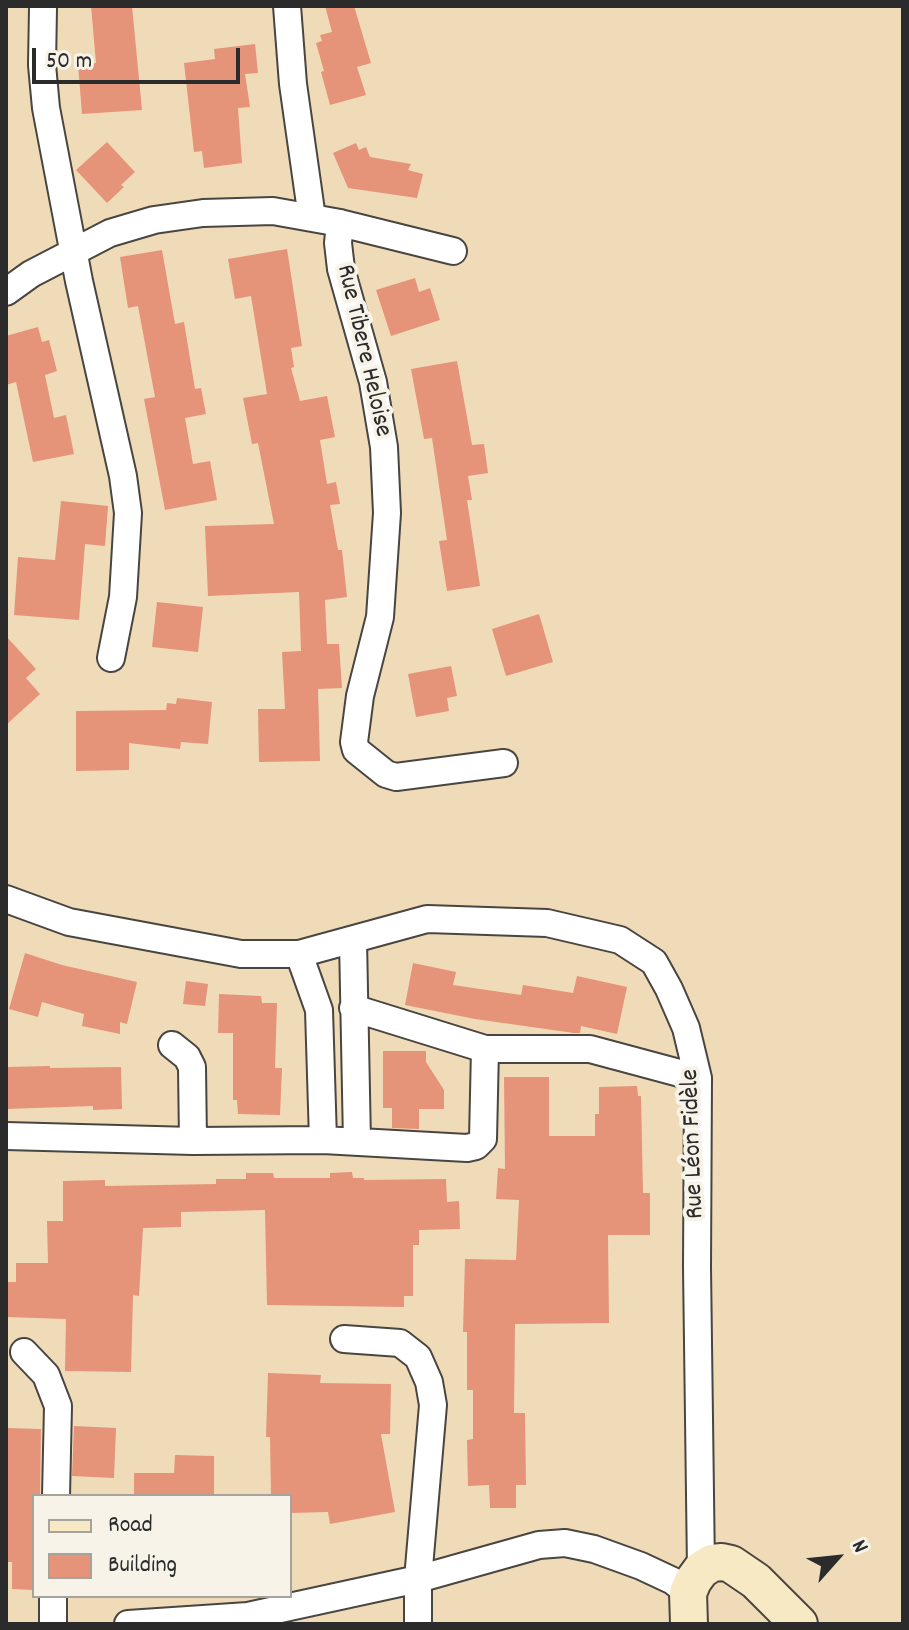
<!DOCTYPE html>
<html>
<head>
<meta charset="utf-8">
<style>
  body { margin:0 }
  #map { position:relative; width:909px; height:1630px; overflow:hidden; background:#f0dbb9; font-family:Dekko,sans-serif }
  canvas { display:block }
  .frame { position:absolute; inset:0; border:8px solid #2b2b2b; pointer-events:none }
  .legend { position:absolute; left:32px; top:1494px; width:260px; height:104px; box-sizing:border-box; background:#f7f3e8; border:2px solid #a5a39c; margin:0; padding:10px 14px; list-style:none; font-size:24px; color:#2b2b2b }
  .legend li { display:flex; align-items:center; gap:16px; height:40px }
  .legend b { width:40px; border:2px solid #a5a39c }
  .north { position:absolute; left:797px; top:1518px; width:80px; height:80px; -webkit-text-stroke:6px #f7f3e8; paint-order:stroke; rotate:63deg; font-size:22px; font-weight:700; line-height:32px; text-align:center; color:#2b2b2b }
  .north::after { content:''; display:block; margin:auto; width:28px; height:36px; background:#2b2b2b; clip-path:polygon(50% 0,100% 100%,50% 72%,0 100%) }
  .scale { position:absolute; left:32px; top:48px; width:208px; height:36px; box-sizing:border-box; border:4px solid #2b2b2b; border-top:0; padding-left:10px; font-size:24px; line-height:28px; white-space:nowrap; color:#2b2b2b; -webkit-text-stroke:6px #f7f3e8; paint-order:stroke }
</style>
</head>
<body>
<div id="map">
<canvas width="909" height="1630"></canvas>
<div class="frame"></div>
<ul class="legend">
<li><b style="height:10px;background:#f7e9c3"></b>Road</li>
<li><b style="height:22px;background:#e59379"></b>Building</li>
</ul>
<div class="north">N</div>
<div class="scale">50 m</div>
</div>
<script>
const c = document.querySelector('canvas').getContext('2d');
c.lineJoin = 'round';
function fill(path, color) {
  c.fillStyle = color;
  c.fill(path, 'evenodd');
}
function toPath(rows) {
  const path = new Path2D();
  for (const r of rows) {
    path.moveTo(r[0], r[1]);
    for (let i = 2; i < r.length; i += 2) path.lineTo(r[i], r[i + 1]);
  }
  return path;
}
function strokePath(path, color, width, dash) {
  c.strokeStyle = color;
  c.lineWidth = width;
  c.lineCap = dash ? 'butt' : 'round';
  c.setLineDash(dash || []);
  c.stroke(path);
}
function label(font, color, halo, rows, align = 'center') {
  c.font = font + ' Dekko,sans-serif';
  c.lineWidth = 8;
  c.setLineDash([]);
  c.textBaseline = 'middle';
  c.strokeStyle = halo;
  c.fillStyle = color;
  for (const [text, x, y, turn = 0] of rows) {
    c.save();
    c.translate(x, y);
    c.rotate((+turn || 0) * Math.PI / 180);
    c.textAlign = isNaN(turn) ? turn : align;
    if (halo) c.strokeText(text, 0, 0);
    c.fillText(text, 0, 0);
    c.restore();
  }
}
fill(toPath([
  [91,6,132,6,142,110,82,114,78,64,96,63],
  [325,6,354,6,371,63,357,67,366,95,330,105,321,72,324,71,316,43,322,41,320,35,332,32],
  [255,44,258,73,245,74,250,107,238,108,242,163,204,168,202,151,194,152,184,63,215,59,214,49],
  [107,142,135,172,121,185,124,187,107,203,76,170],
  [356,143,359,150,366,147,370,157,411,164,408,170,423,174,417,198,348,188,333,153],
  [287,249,302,346,291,348,294,367,291,368,300,401,327,396,335,437,320,440,327,484,336,482,340,504,330,505,338,550,342,550,347,597,325,600,327,644,339,644,342,688,318,689,320,761,259,762,258,709,285,709,282,652,301,651,299,592,208,596,205,526,274,524,258,443,252,444,243,398,267,394,251,296,235,299,228,259],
  [162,250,175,324,184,322,195,389,201,388,206,414,185,418,193,464,210,461,217,500,165,510,144,399,155,397,138,306,128,308,120,257],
  [415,278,419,292,430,288,440,320,391,336,376,290],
  [38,327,42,342,49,340,57,371,45,375,54,418,66,415,74,454,33,462,16,382,6,385,6,336],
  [457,361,472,445,484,444,488,473,468,476,472,500,467,500,480,586,447,591,439,541,447,540,432,438,424,439,411,369],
  [61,501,108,506,105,546,85,544,79,620,14,615,18,557,55,560],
  [157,602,203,607,198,652,152,647],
  [539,614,553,662,506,676,492,629],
  [6,636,36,669,26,678,40,694,6,725],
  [451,666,457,696,447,698,449,711,416,717,408,674],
  [177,698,212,702,208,744,181,742,180,749,129,743,129,770,76,771,76,711,166,710,167,703,176,704],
  [25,953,62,965,137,982,127,1024,120,1022,120,1034,82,1026,84,1014,42,1002,38,1017,9,1009],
  [413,963,456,972,453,985,521,995,523,985,573,993,577,976,627,987,617,1034,581,1026,580,1033,574,1033,475,1019,405,1005],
  [186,981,208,984,205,1006,183,1004],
  [219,994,261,996,262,1003,277,1003,275,1068,282,1068,280,1115,238,1114,237,1100,233,1100,233,1033,218,1033],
  [383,1051,426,1051,426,1062,444,1090,444,1109,419,1109,419,1129,392,1128,392,1108,383,1108],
  [50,1066,50,1068,121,1067,122,1109,93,1110,93,1106,6,1109,6,1067],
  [504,1077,549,1077,549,1136,595,1136,595,1114,599,1114,599,1087,637,1086,638,1096,641,1096,643,1193,650,1193,650,1235,608,1235,609,1323,515,1324,514,1413,525,1413,526,1485,516,1485,516,1508,490,1508,489,1485,468,1486,467,1440,473,1439,473,1390,467,1390,467,1332,463,1332,465,1259,516,1260,519,1200,496,1199,498,1168,505,1169],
  [352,1172,353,1178,364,1178,364,1180,446,1179,447,1202,459,1201,460,1229,419,1230,419,1245,413,1245,413,1296,404,1296,404,1307,267,1305,265,1210,181,1212,181,1227,143,1228,139,1296,133,1295,131,1372,65,1371,66,1319,6,1317,6,1282,16,1282,16,1263,48,1263,47,1221,63,1221,63,1181,105,1180,105,1186,216,1184,216,1179,246,1179,246,1173,273,1173,274,1178,330,1178,330,1173],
  [268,1373,321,1375,320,1383,391,1384,390,1434,381,1434,395,1512,330,1524,328,1512,290,1513,290,1496,271,1496,270,1437,266,1437],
  [74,1426,116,1428,114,1478,72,1476],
  [8,1428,41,1429,40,1496,34,1496,34,1590,12,1589,12,1562,6,1562],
  [175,1455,214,1456,214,1496,134,1496,134,1473,174,1473]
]), '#e59379');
const street = toPath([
  [287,6,293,84,312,218],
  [43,8,42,65,46,108,79,281,123,476,128,513,123,597,111,658],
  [340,223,338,243,341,269,373,382,384,447,387,513,380,617,360,696,354,742,356,750,386,774,396,777,504,763],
  [6,292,31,274,110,233,154,220,203,213,273,211,340,223,453,251],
  [6,899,69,922,241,954,299,954,427,919,547,923,620,940,654,962,669,989,686,1028,698,1078,697,1267,701,1570],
  [353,940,357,1142],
  [353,1008,485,1049,590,1049,698,1078],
  [172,1045,187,1057,192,1067,193,1141],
  [6,1136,193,1141,323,1140,319,1010,299,954],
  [323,1140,467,1148,476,1146,483,1139,485,1049],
  [344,1339,400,1343,418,1357,429,1382,433,1405,418,1579,418,1624],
  [24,1352,46,1375,58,1406,56,1496],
  [53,1624,53,1596],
  [128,1624,248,1616,418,1579,539,1545,565,1543,594,1549,641,1566,673,1581,688,1593]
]);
const secondary = toPath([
  [689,1624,688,1593,693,1581,701,1570,712,1563,722,1562,731,1564,756,1581,799,1624]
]);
strokePath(street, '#494540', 30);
strokePath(secondary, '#494540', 40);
strokePath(street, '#fff', 26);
strokePath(secondary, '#f7e9c3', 36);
label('26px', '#2b2b2b', '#f7f3e8', [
  ["Rue Tibere Heloise",362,351,77],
  ["Rue Léon Fidèle",695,1144,-92]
]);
</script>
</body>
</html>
